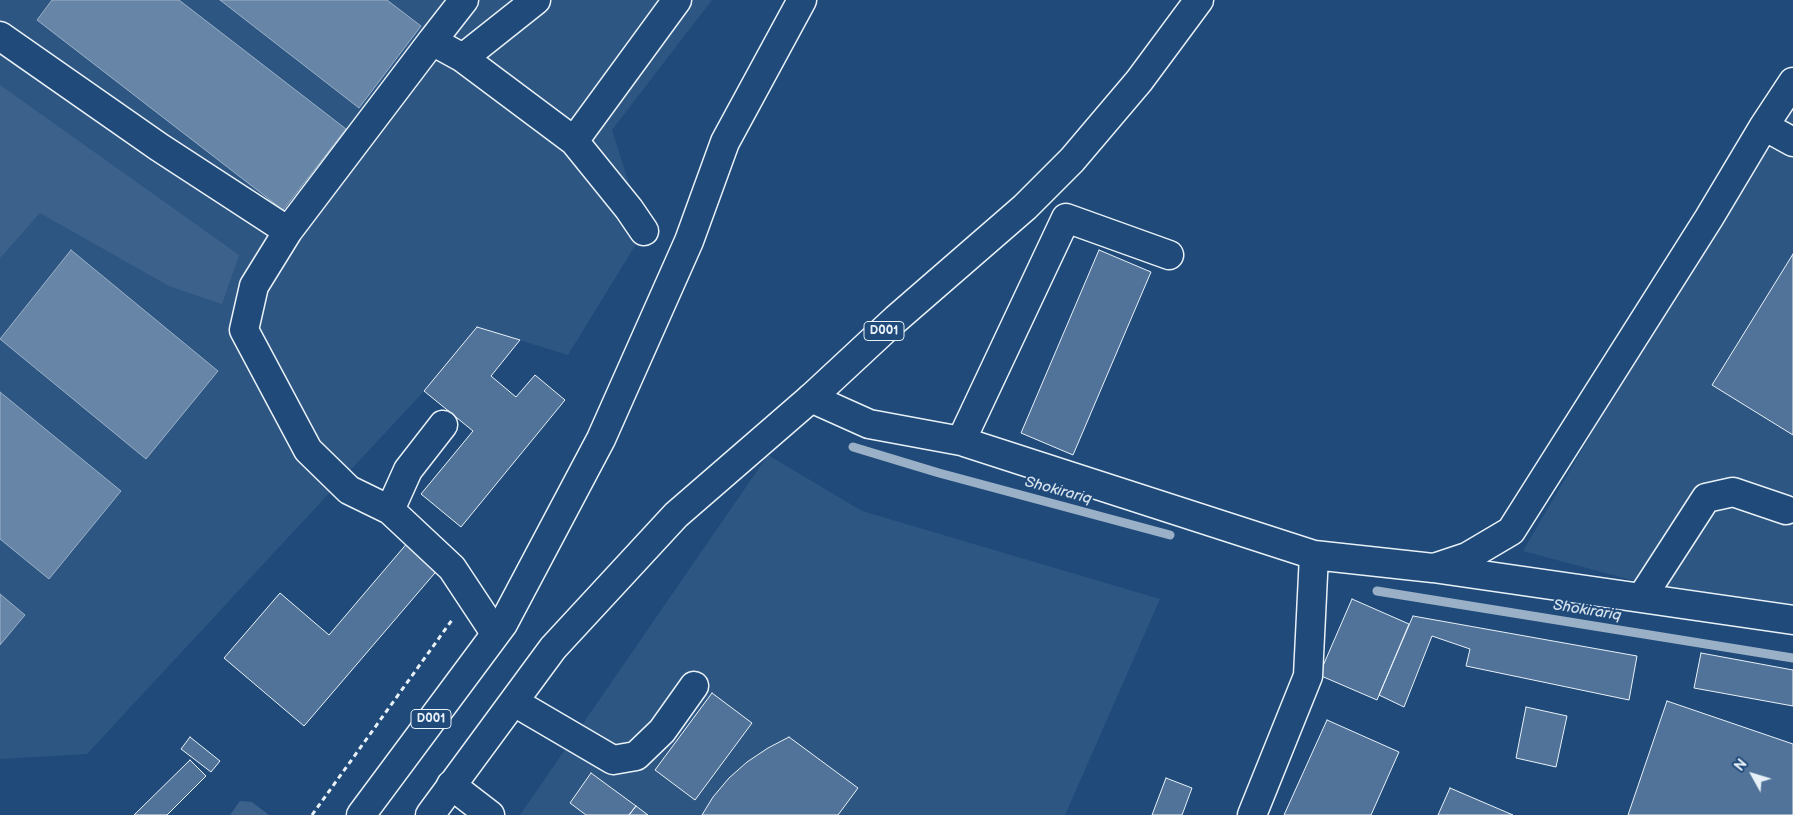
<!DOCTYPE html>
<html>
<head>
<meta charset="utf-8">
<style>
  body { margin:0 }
  #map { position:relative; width:1793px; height:815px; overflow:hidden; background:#1f4a7a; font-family:"Balsamiq Sans",sans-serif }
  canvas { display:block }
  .north { position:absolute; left:1728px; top:750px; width:50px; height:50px; -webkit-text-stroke:4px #1f4a7a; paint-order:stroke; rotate:309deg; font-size:14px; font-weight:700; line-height:20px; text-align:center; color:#e8f1f8 }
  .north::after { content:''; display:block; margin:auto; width:18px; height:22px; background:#e8f1f8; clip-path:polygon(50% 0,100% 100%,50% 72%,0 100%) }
</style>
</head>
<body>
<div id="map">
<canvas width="1793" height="815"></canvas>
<div class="north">N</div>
</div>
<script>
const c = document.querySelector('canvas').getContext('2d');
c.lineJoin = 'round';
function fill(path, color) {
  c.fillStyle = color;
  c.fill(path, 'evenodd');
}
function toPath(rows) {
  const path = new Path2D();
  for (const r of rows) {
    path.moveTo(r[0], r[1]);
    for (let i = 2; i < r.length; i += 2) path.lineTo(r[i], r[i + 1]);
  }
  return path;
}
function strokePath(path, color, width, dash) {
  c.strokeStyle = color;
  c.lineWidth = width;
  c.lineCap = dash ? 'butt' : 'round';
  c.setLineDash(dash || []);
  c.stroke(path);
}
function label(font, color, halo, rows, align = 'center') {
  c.font = font + ' "Balsamiq Sans",sans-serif';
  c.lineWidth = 4;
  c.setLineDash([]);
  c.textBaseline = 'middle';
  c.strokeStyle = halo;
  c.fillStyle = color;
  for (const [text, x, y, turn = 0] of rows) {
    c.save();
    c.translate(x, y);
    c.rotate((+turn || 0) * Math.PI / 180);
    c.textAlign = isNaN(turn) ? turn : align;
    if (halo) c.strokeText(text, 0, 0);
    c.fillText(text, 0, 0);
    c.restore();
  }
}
fill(toPath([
  [0,0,712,0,612,130,644,231,568,355,477,327,424,391,87,754,0,759],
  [1793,88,1793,623,1523,551],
  [768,455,862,511,1160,599,1065,815,520,815]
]), '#2e5683');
fill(toPath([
  [0,85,239,255,222,304,169,286,40,213,0,258],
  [240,801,252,802,269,815,230,815]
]), '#3c628c');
const water = toPath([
  [52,0,179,0,346,129,283,210,37,20,52,0],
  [220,0,387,0,421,26,359,108,220,0],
  [71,250,218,371,146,459,0,339,71,250],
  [0,392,121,491,49,579,0,539,0,392],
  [0,594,25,615,0,645,0,594]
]);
fill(water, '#6685a7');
strokePath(water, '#9ab0c7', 1);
strokePath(toPath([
  [853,447,939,473,1170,535],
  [1377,591,1793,658]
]), '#9ab0c7', 9);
const building = toPath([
  [1099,250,1151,272,1073,455,1021,433,1099,250],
  [1793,254,1793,435,1712,385,1793,254],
  [477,327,520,340,491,376,516,397,535,375,565,400,461,527,421,494,473,431,424,391,477,327],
  [409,541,440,567,304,726,224,658,280,593,329,635,409,541],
  [1352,599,1409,624,1377,700,1319,675,1352,599],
  [1413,616,1637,656,1629,700,1466,666,1470,649,1432,636,1404,707,1379,695,1413,616],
  [1701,653,1793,670,1793,706,1694,688,1701,653],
  [712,693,752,723,695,800,655,770,712,693],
  [1667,701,1793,744,1793,815,1628,815,1667,701],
  [1526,707,1567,716,1556,767,1516,758,1526,707],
  [1327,720,1399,752,1371,815,1284,815,1327,720],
  [190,737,220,761,211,772,181,749,190,737],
  [789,737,858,788,838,815,702,815,713,797,729,778,747,762,768,748,789,737],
  [190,760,206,776,167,815,134,815,190,760],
  [591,773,636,806,629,815,586,815,570,803,591,773],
  [1166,778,1192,788,1182,815,1152,815,1166,778],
  [1450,788,1513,815,1438,815,1450,788],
  [636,806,648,815,629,815,636,806]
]);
fill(building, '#517399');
strokePath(building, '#e8f1f8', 1);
const minor = toPath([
  [0,36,159,147,288,231,432,41,463,58,574,141,629,209,644,231],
  [432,41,464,0],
  [463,58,536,0],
  [1764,126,1793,82],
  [574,141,677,0],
  [288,231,254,286,244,330,308,450,349,490,390,510],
  [811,398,869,424,961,441,1314,555,1433,568,1793,620],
  [443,425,408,470,390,510,452,568,495,633],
  [961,441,1066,218,1169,255],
  [1437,567,1467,557,1511,531,1709,218,1764,126,1793,142],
  [1642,597,1706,498,1733,492,1786,510],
  [514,702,613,760,636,756,662,731,694,686],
  [451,785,490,815],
  [1252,815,1308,676,1314,555]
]);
const highway = toPath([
  [361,815,503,624,601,439,689,241,725,142,802,0],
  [430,815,553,648,676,515,811,398,896,319,1025,207,1072,160,1139,81,1199,0]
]);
strokePath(minor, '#e8f1f8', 31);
strokePath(highway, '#e8f1f8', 31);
strokePath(toPath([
  [312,815,452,620]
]), '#e8f1f8', 3, [5, 4]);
strokePath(minor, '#1f4a7a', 28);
strokePath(highway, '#1f4a7a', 28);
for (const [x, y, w] of [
  [884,331,40],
  [431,719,40]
]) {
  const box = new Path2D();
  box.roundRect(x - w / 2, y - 9.5, w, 19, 4);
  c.fillStyle = '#1f4a7a';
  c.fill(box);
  strokePath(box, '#e8f1f8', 1);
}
label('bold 12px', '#e8f1f8', null, [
  ["D001",884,331],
  ["D001",431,719]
]);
label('italic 15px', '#d4e1ec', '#1f4a7a', [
  ["Shokirariq",1058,491,15],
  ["Shokirariq",1587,611,9]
]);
</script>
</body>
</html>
